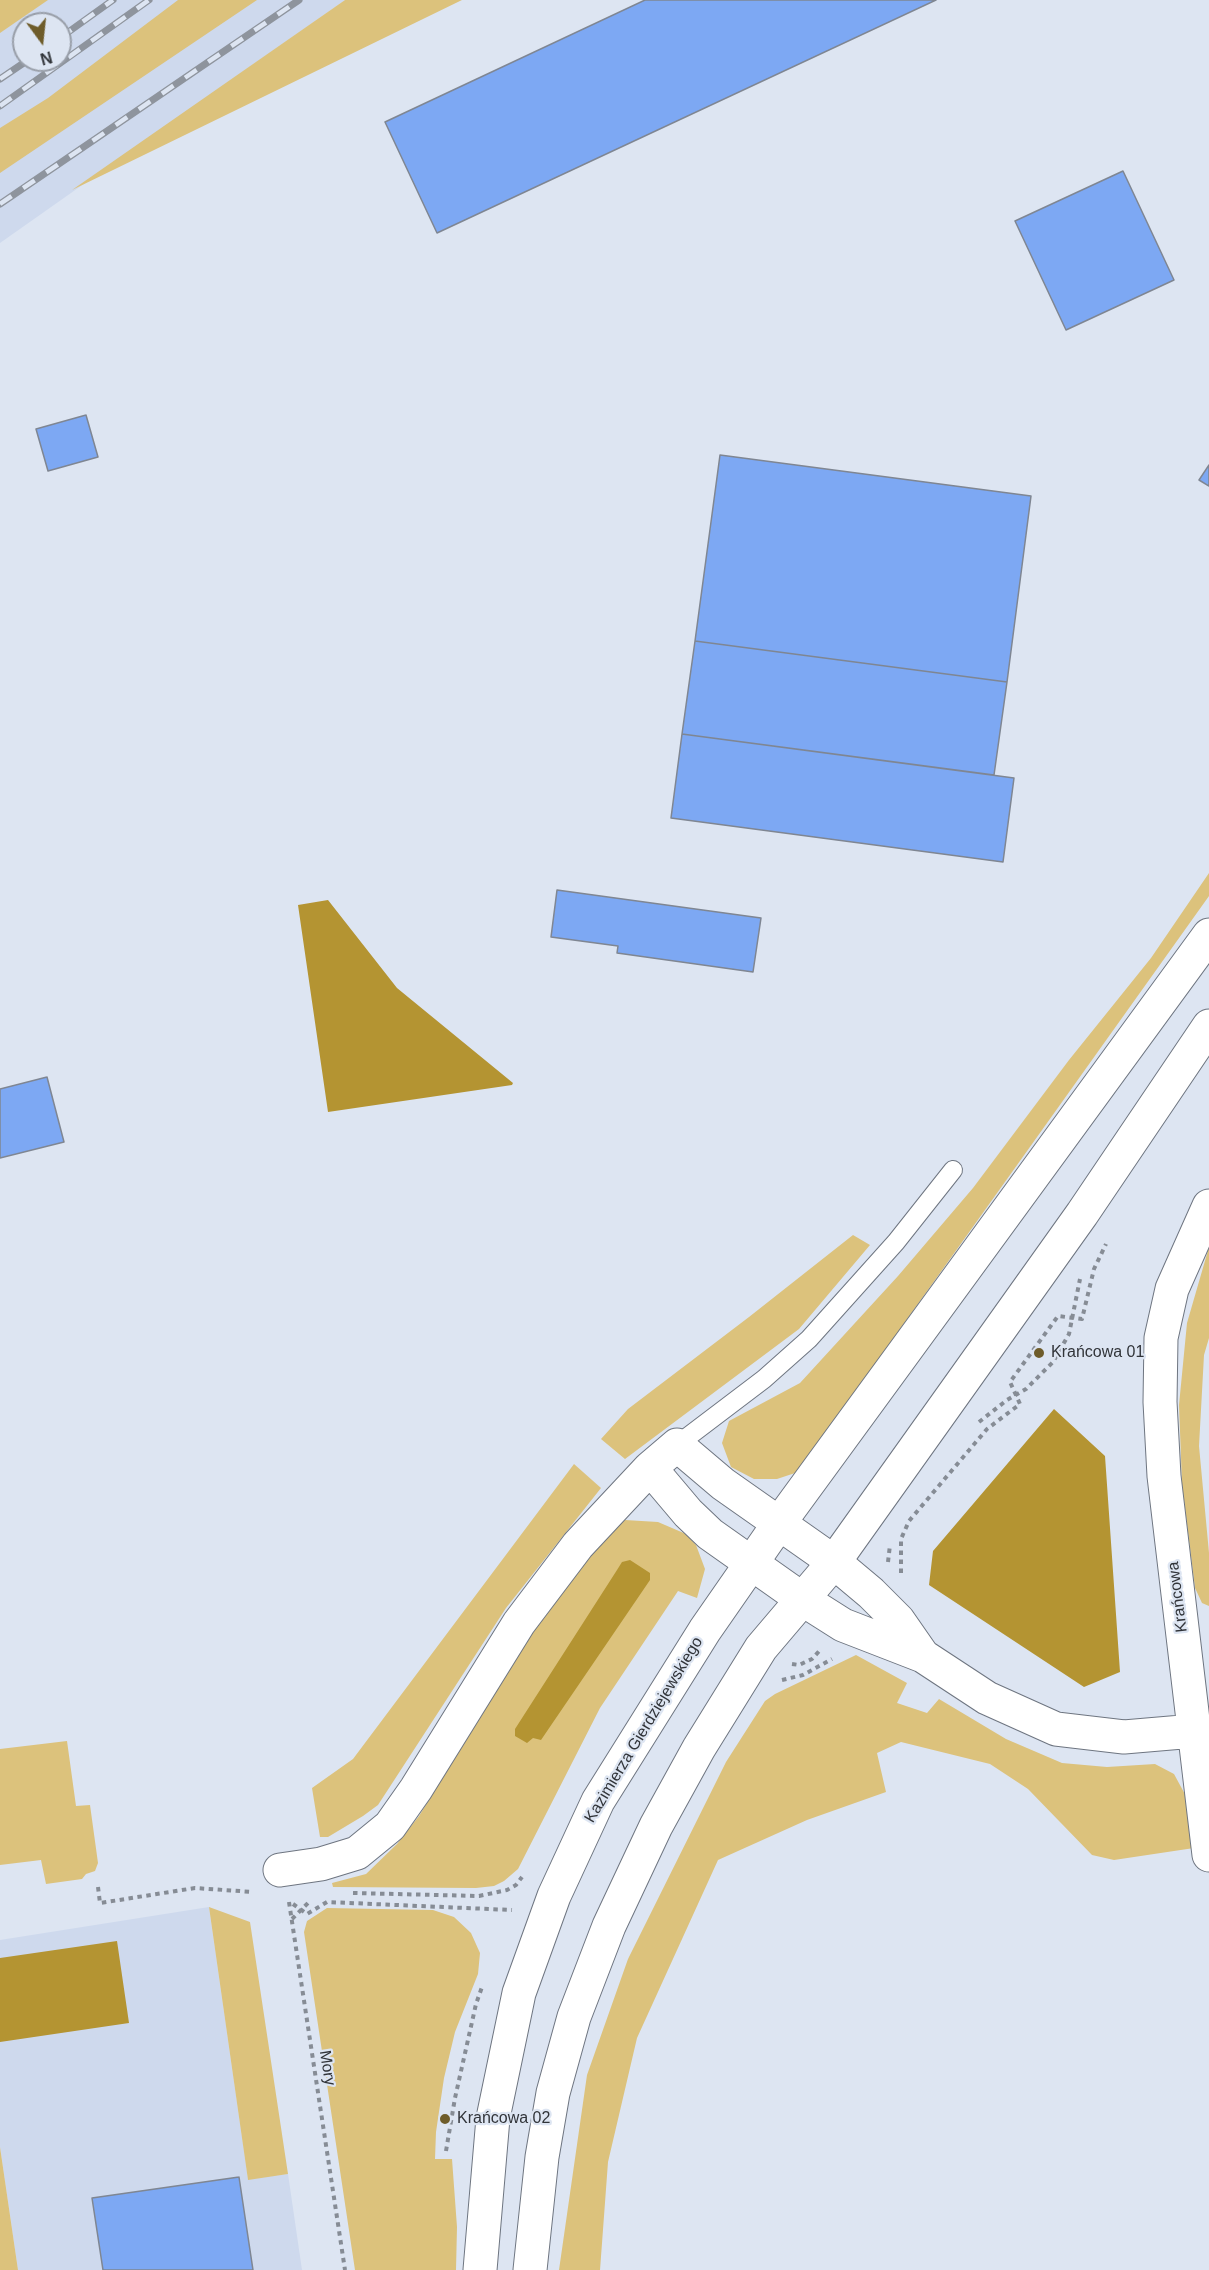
<!DOCTYPE html>
<html>
<head>
<meta charset="utf-8">
<style>
  body { margin:0 }
  #map { position:relative; width:1209px; height:2270px; overflow:hidden; background:#dde5f2; font-family:Arial,sans-serif }
  canvas { display:block }
  .north { position:absolute; left:12px; top:12px; width:60px; height:60px; box-sizing:border-box; background:#dde5f2; border:2px solid #989ea8; border-radius:50%; rotate:165deg; font-size:16px; font-weight:700; line-height:24px; text-align:center; color:#313439 }
  .north::after { content:''; display:block; margin:auto; width:21px; height:27px; background:#6e5c2a; clip-path:polygon(50% 0,100% 100%,50% 72%,0 100%) }
</style>
</head>
<body>
<div id="map">
<canvas width="1209" height="2270"></canvas>
<div class="north">N</div>
</div>
<script>
const c = document.querySelector('canvas').getContext('2d');
c.lineJoin = 'round';
function fill(path, color) {
  c.fillStyle = color;
  c.fill(path, 'evenodd');
}
function toPath(rows) {
  const path = new Path2D();
  for (const r of rows) {
    path.moveTo(r[0], r[1]);
    for (let i = 2; i < r.length; i += 2) path.lineTo(r[i], r[i + 1]);
  }
  return path;
}
function strokePath(path, color, width, dash) {
  c.strokeStyle = color;
  c.lineWidth = width;
  c.lineCap = dash ? 'butt' : 'round';
  c.setLineDash(dash || []);
  c.stroke(path);
}
function label(font, color, halo, rows, align = 'center') {
  c.font = font + ' Arial,sans-serif';
  c.lineWidth = 4.5;
  c.setLineDash([]);
  c.textBaseline = 'middle';
  c.strokeStyle = halo;
  c.fillStyle = color;
  for (const [text, x, y, turn = 0] of rows) {
    c.save();
    c.translate(x, y);
    c.rotate((+turn || 0) * Math.PI / 180);
    c.textAlign = isNaN(turn) ? turn : align;
    if (halo) c.strokeText(text, 0, 0);
    c.fillText(text, 0, 0);
    c.restore();
  }
}
fill(toPath([
  [0,0,345,0,0,243],
  [24,24,60,24,60,60,24,60],
  [209,1907,248,2179,288,2174,302,2270,18,2270,0,2147,0,1940]
]), '#ced9ed');
fill(toPath([
  [0,0,48,0,0,33],
  [178,0,257,0,0,173,0,128,48,98],
  [345,0,462,0,72,190],
  [1209,873,1209,896,798,1472,777,1479,754,1479,731,1467,722,1443,729,1421,800,1383,898,1276,973,1188,1069,1060,1151,958],
  [853,1235,870,1245,799,1329,625,1459,601,1439,628,1409,749,1317],
  [1209,1247,1209,1338,1204,1355,1199,1446,1209,1553,1209,1606,1202,1603,1195,1588,1182,1484,1179,1405,1187,1323],
  [574,1464,601,1488,506,1608,378,1805,363,1816,328,1837,320,1837,312,1788,353,1759],
  [625,1520,658,1522,686,1534,696,1545,705,1569,697,1598,678,1591,600,1708,518,1869,504,1881,494,1886,476,1888,333,1887,332,1883,366,1874,397,1844,419,1816,544,1614,578,1568,608,1534],
  [856,1655,907,1683,897,1703,927,1713,939,1699,1006,1739,1062,1763,1107,1767,1155,1764,1174,1774,1187,1798,1194,1848,1114,1860,1092,1855,1028,1789,990,1764,901,1742,877,1753,886,1792,807,1820,718,1860,637,2038,608,2162,600,2270,559,2270,587,2075,628,1959,726,1762,765,1701,775,1694],
  [67,1741,76,1806,90,1805,98,1863,95,1871,86,1874,82,1879,46,1884,41,1860,0,1865,0,1749],
  [209,1907,250,1922,288,2174,248,2180],
  [327,1908,433,1910,454,1917,471,1933,480,1953,478,1974,455,2032,444,2078,436,2132,435,2159,452,2159,457,2227,456,2270,355,2270,304,1932,307,1921],
  [0,2147,18,2270,0,2270]
]), '#dcc27c');
fill(toPath([
  [328,900,397,988,513,1083,512,1085,328,1112,298,905],
  [1054,1409,1105,1456,1120,1672,1084,1687,929,1585,933,1551],
  [630,1560,650,1573,650,1580,541,1740,533,1738,527,1743,515,1736,515,1729,617,1570,622,1562],
  [117,1941,129,2023,0,2042,0,1958]
]), '#b49432');
const building = toPath([
  [645,0,936,0,437,233,385,122,645,0],
  [1123,171,1174,280,1066,330,1015,221,1123,171],
  [86,415,98,457,48,471,36,429,86,415],
  [720,455,1031,496,1007,682,695,641,720,455],
  [1209,465,1209,486,1199,480,1209,465],
  [695,641,1007,682,994,775,682,734,695,641],
  [682,734,1014,778,1003,862,671,818,682,734],
  [557,890,761,918,753,972,617,953,618,946,551,937,557,890],
  [47,1077,64,1142,0,1158,0,1089,47,1077],
  [239,2177,253,2270,103,2270,92,2198,239,2177]
]);
fill(building, '#7da8f3');
strokePath(building, '#7f8692', 1.5);
const lane = toPath([
  [677,1445,764,1379,809,1339,896,1242,953,1170]
]);
const street = toPath([
  [1209,1206,1172,1289,1161,1338,1160,1402,1164,1476,1209,1855],
  [650,1468,688,1513,710,1534,802,1599,843,1625,923,1656,987,1698,1056,1729,1124,1737,1194,1731],
  [280,1870,321,1864,357,1853,390,1826,416,1789,519,1623,578,1545,650,1468,677,1445,723,1484,834,1562,871,1593,898,1620,923,1656]
]);
const secondary = toPath([
  [480,2270,493,2118,519,1993,554,1896,598,1801,705,1630,780,1522,1209,935],
  [530,2270,542,2157,553,2093,574,2017,609,1926,656,1826,699,1748,761,1648,834,1562,1082,1214,1209,1026]
]);
strokePath(lane, '#6e7580', 20);
strokePath(street, '#6e7580', 35);
strokePath(secondary, '#6e7580', 35);
strokePath(toPath([
  [979,1422,1007,1400,1026,1389,1053,1362,1069,1334,1080,1279],
  [888,1562,890,1545],
  [901,1573,901,1539,909,1521,987,1429,1020,1404,1010,1382,1058,1316,1082,1319,1094,1269,1106,1244],
  [792,1664,799,1665,812,1659,821,1649],
  [782,1680,803,1675,832,1659],
  [98,1887,100,1903,195,1888,253,1892],
  [353,1893,479,1896,507,1890,516,1885,522,1877],
  [289,1902,345,2270],
  [293,1904,307,1914,327,1902,512,1910],
  [292,1919,309,1902],
  [446,2151,455,2098,476,2004,482,1987]
]), '#868c95', 4, [4.5, 4.5]);
strokePath(lane, '#fff', 18);
strokePath(street, '#fff', 33);
strokePath(secondary, '#fff', 33);
const rail = toPath([
  [60,38,113,0],
  [0,79,28,60],
  [0,106,149,0],
  [0,204,299,0]
]);
strokePath(rail, '#8e949d', 7);
strokePath(rail, '#dde5f2', 4.5, [14]);
for (const [x, y, r, color] of [
  [1039,1353,6,"#6e5c2a"],
  [445,2119,6,"#6e5c2a"]
]) {
  const dot = new Path2D();
  dot.arc(x, y, r, 0, 2 * Math.PI);
  c.fillStyle = color;
  c.fill(dot);
  strokePath(dot, '#dde5f2', 2);
}
label('16px', '#313439', '#dde5f2', [
  ["Krańcowa 01",1051,1353],
  ["Krańcowa 02",457,2119]
], 'left');
label('16px', '#313439', '#dde5f2', [
  ["Krańcowa",1178,1597,-97],
  ["Kazimierza Gierdziejewskiego",644,1730,-59],
  ["Mory",327,2068,81]
]);
</script>
</body>
</html>
